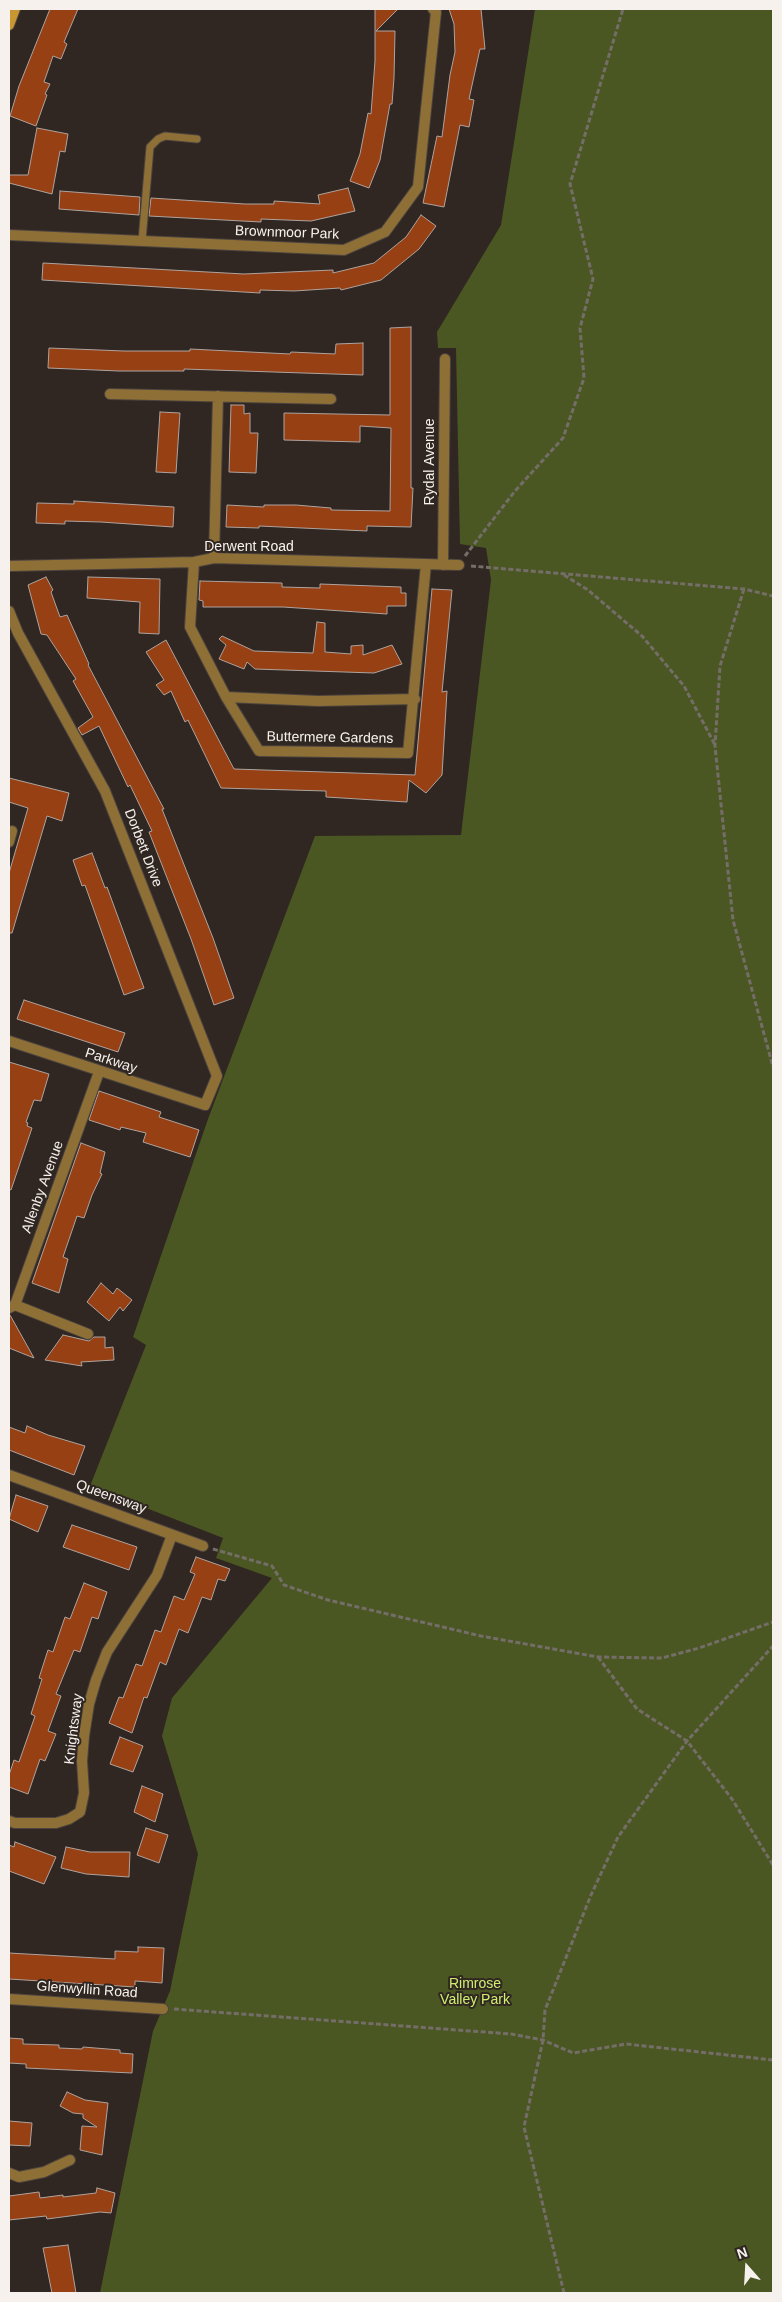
<!DOCTYPE html>
<html>
<head>
<meta charset="utf-8">
<style>
  body { margin:0 }
  #map { position:relative; width:782px; height:2302px; overflow:hidden; background:#302722; font-family:Arial,sans-serif }
  canvas { display:block }
  .frame { position:absolute; inset:0; border:10px solid #f7f1ee; pointer-events:none }
  .north { position:absolute; left:722px; top:2242px; width:50px; height:50px; -webkit-text-stroke:4px #302722; paint-order:stroke; rotate:341deg; font-size:14px; font-weight:700; line-height:20px; text-align:center; color:#f7f1ee }
  .north::after { content:''; display:block; margin:auto; width:18px; height:22px; background:#f7f1ee; clip-path:polygon(50% 0,100% 100%,50% 72%,0 100%) }
</style>
</head>
<body>
<div id="map">
<canvas width="782" height="2302"></canvas>
<div class="frame"></div>
<div class="north">N</div>
</div>
<script>
const c = document.querySelector('canvas').getContext('2d');
c.lineJoin = 'round';
function fill(path, color) {
  c.fillStyle = color;
  c.fill(path, 'evenodd');
}
function toPath(rows) {
  const path = new Path2D();
  for (const r of rows) {
    path.moveTo(r[0], r[1]);
    for (let i = 2; i < r.length; i += 2) path.lineTo(r[i], r[i + 1]);
  }
  return path;
}
function strokePath(path, color, width, dash) {
  c.strokeStyle = color;
  c.lineWidth = width;
  c.lineCap = dash ? 'butt' : 'round';
  c.setLineDash(dash || []);
  c.stroke(path);
}
function label(font, color, halo, rows, align = 'center') {
  c.font = font + ' Arial,sans-serif';
  c.lineWidth = 4;
  c.setLineDash([]);
  c.textBaseline = 'middle';
  c.strokeStyle = halo;
  c.fillStyle = color;
  for (const [text, x, y, turn = 0] of rows) {
    c.save();
    c.translate(x, y);
    c.rotate((+turn || 0) * Math.PI / 180);
    c.textAlign = isNaN(turn) ? turn : align;
    if (halo) c.strokeText(text, 0, 0);
    c.fillText(text, 0, 0);
    c.restore();
  }
}
fill(toPath([
  [535,9,773,9,773,2293,100,2293,153,2031,170,1991,198,1854,162,1736,172,1698,272,1578,216,1558,223,1538,90,1486,146,1345,133,1337,208,1119,315,836,461,835,491,580,486,548,460,544,456,348,438,348,437,332,501,225]
]), '#4a5722');
const building = toPath([
  [50,9,78,9,64,42,67,44,61,59,53,56,44,82,50,84,45,94,47,95,36,126,10,116,19,86,50,9],
  [375,9,398,9,376,31,395,31,394,78,392,104,390,104,380,160,369,188,350,181,360,154,368,113,371,114,375,61,375,9],
  [449,9,481,9,485,49,480,49,469,99,474,100,469,127,460,125,444,207,423,203,437,136,442,137,450,75,455,52,454,24,449,9],
  [37,128,68,134,65,152,60,151,52,194,9,183,9,175,28,175,37,128],
  [348,188,355,211,311,221,261,219,261,222,149,216,151,198,245,204,274,204,274,201,320,204,318,195,348,188],
  [60,191,140,197,139,215,59,209,60,191],
  [421,215,436,226,419,249,381,280,341,290,340,288,294,291,260,290,260,293,42,280,43,263,244,274,333,270,333,273,374,263,406,237,421,215],
  [411,327,411,488,413,488,411,527,367,526,367,531,259,526,259,528,226,527,227,505,264,507,264,505,296,505,331,508,331,510,390,511,391,428,360,426,360,442,284,440,284,413,390,415,390,328,411,327],
  [363,343,363,375,184,369,184,371,119,371,48,368,49,348,124,351,190,351,190,349,290,354,291,352,335,354,336,344,363,343],
  [231,405,244,405,244,414,250,413,250,433,258,433,256,473,229,472,231,405],
  [160,412,180,413,176,473,156,472,160,412],
  [74,501,174,507,173,527,101,522,65,521,65,524,36,523,37,503,74,504,74,501],
  [46,577,53,590,51,592,60,617,67,615,89,664,88,665,164,809,162,809,213,938,234,998,214,1005,191,939,149,832,152,831,130,785,128,787,99,726,82,735,78,728,93,717,73,681,76,679,47,635,41,634,28,585,46,577],
  [88,577,160,579,159,634,139,633,140,602,87,598,88,577],
  [200,581,282,583,282,587,320,588,320,584,401,587,401,593,406,593,406,606,387,606,387,614,283,607,203,607,203,601,199,600,200,581],
  [432,589,452,590,442,692,447,691,442,775,426,793,409,780,407,802,326,797,326,791,221,788,188,720,185,722,171,691,164,695,156,685,164,680,146,652,166,640,234,769,415,775,432,589],
  [317,622,325,623,325,652,351,654,351,646,363,645,363,655,392,645,402,664,374,673,255,669,247,662,244,669,219,659,226,645,219,639,222,636,254,651,313,653,317,622],
  [9,778,69,793,62,821,47,816,12,933,9,933,9,873,28,808,9,802,9,778],
  [92,853,105,888,107,887,144,988,124,995,85,885,82,886,73,860,92,853],
  [24,1000,125,1033,118,1052,17,1019,24,1000],
  [9,1062,49,1074,41,1101,34,1100,26,1122,28,1123,27,1126,32,1128,11,1190,9,1189,9,1062],
  [99,1091,161,1112,159,1117,199,1130,190,1157,143,1142,146,1133,121,1127,120,1130,89,1120,99,1091],
  [81,1143,105,1152,100,1173,102,1174,92,1195,84,1218,77,1216,63,1257,68,1259,59,1293,32,1283,81,1143],
  [101,1283,113,1294,117,1288,132,1300,123,1311,120,1307,109,1321,87,1302,101,1283],
  [9,1315,10,1315,34,1358,9,1348,9,1315],
  [63,1335,89,1341,94,1337,105,1337,105,1348,113,1347,114,1360,81,1362,82,1366,45,1360,63,1335],
  [27,1426,48,1435,85,1446,74,1475,9,1450,9,1427,25,1433,27,1426],
  [16,1495,48,1506,38,1532,9,1519,16,1495],
  [72,1525,137,1547,129,1570,63,1547,72,1525],
  [196,1557,230,1569,225,1581,218,1579,211,1600,202,1597,188,1633,179,1629,166,1665,160,1662,147,1698,144,1697,132,1733,109,1723,119,1697,123,1698,136,1664,142,1666,155,1630,161,1632,174,1596,184,1600,195,1574,190,1572,196,1557],
  [84,1583,107,1592,98,1619,92,1617,80,1652,74,1650,56,1694,61,1696,48,1731,56,1734,45,1761,40,1759,28,1794,9,1787,9,1775,14,1760,19,1762,35,1716,31,1714,42,1679,39,1678,48,1650,53,1652,65,1617,70,1619,84,1583],
  [120,1737,143,1746,133,1772,110,1764,120,1737],
  [142,1786,163,1794,155,1822,134,1812,142,1786],
  [146,1828,168,1835,159,1863,137,1855,146,1828],
  [15,1842,56,1857,44,1884,9,1871,9,1845,14,1847,15,1842],
  [66,1847,90,1852,130,1852,129,1877,86,1874,61,1868,66,1847],
  [138,1947,164,1948,162,1983,135,1981,135,1987,9,1979,9,1953,115,1959,115,1951,138,1952,138,1947],
  [9,2038,23,2039,23,2044,59,2045,59,2048,82,2049,83,2047,120,2050,120,2053,133,2054,132,2073,26,2068,26,2064,9,2063,9,2038],
  [67,2092,85,2100,108,2103,102,2155,80,2150,82,2126,97,2127,83,2118,83,2114,73,2113,60,2106,67,2092],
  [9,2121,32,2123,30,2146,9,2145,9,2121],
  [97,2188,115,2193,111,2213,100,2212,47,2219,46,2216,9,2220,9,2196,39,2192,40,2198,63,2195,63,2197,96,2193,97,2188],
  [68,2245,76,2293,52,2293,43,2248,68,2245]
]);
fill(building, '#964014');
strokePath(building, '#afa39e', 1);
const lane = toPath([
  [142,241,150,147,158,139,165,136,197,139]
]);
const street = toPath([
  [9,235,344,250,385,232,418,187,436,12,433,9],
  [110,394,331,399],
  [214,558,218,396],
  [194,562,190,627,226,697,259,751,408,753,426,564],
  [443,565,445,359],
  [9,566,194,562,214,558,459,565],
  [9,611,18,633,105,791,217,1076,205,1105,9,1041],
  [226,697,318,701,415,699],
  [9,842,12,831],
  [15,1305,88,1334],
  [9,1308,15,1305,99,1072],
  [9,1475,203,1546],
  [9,1821,15,1823,56,1823,69,1819,80,1812,84,1793,82,1761,84,1736,89,1704,96,1680,107,1652,157,1575,172,1535],
  [9,1999,163,2009],
  [9,2173,19,2177,44,2172,70,2160]
]);
const secondary = toPath([
  [9,25,15,9]
]);
strokePath(lane, '#4c433f', 9);
strokePath(street, '#4c433f', 12);
strokePath(secondary, '#4c433f', 12);
strokePath(toPath([
  [465,556,515,491,563,438,584,378,580,328,593,279,570,184,623,9],
  [471,566,744,589,773,596],
  [564,575,588,590,642,636,684,686,715,745],
  [744,589,720,666,715,746,733,920,773,1067],
  [213,1549,272,1566,284,1585,328,1600,481,1636,598,1657,662,1658,699,1648,773,1622],
  [598,1657,637,1709,687,1741,732,1799,773,1865],
  [174,2009,511,2034,543,2040,573,2053,626,2044,773,2060],
  [564,2293,524,2127,543,2040,545,2010,591,1895,618,1837,687,1741,773,1646]
]), '#756d68', 3, [5, 2.5]);
strokePath(lane, '#8e7036', 7);
strokePath(street, '#8e7036', 10);
strokePath(secondary, '#c89732', 10);
label('14px', '#f7f1ee', '#302722', [
  ["Brownmoor Park",287,233,2],
  ["Rydal Avenue",430,462,-90],
  ["Derwent Road",249,547],
  ["Buttermere Gardens",330,738,1],
  ["Dorbett Drive",143,848,69],
  ["Parkway",111,1061,18],
  ["Allenby Avenue",43,1187,-70],
  ["Queensway",111,1497,20],
  ["Knightsway",74,1729,-83],
  ["Glenwyllin Road",87,1990,4]
]);
label('14px', '#cfef6f', '#302722', [
  ["Rimrose",475,1984],
  ["Valley Park",475,2000]
]);
</script>
</body>
</html>
